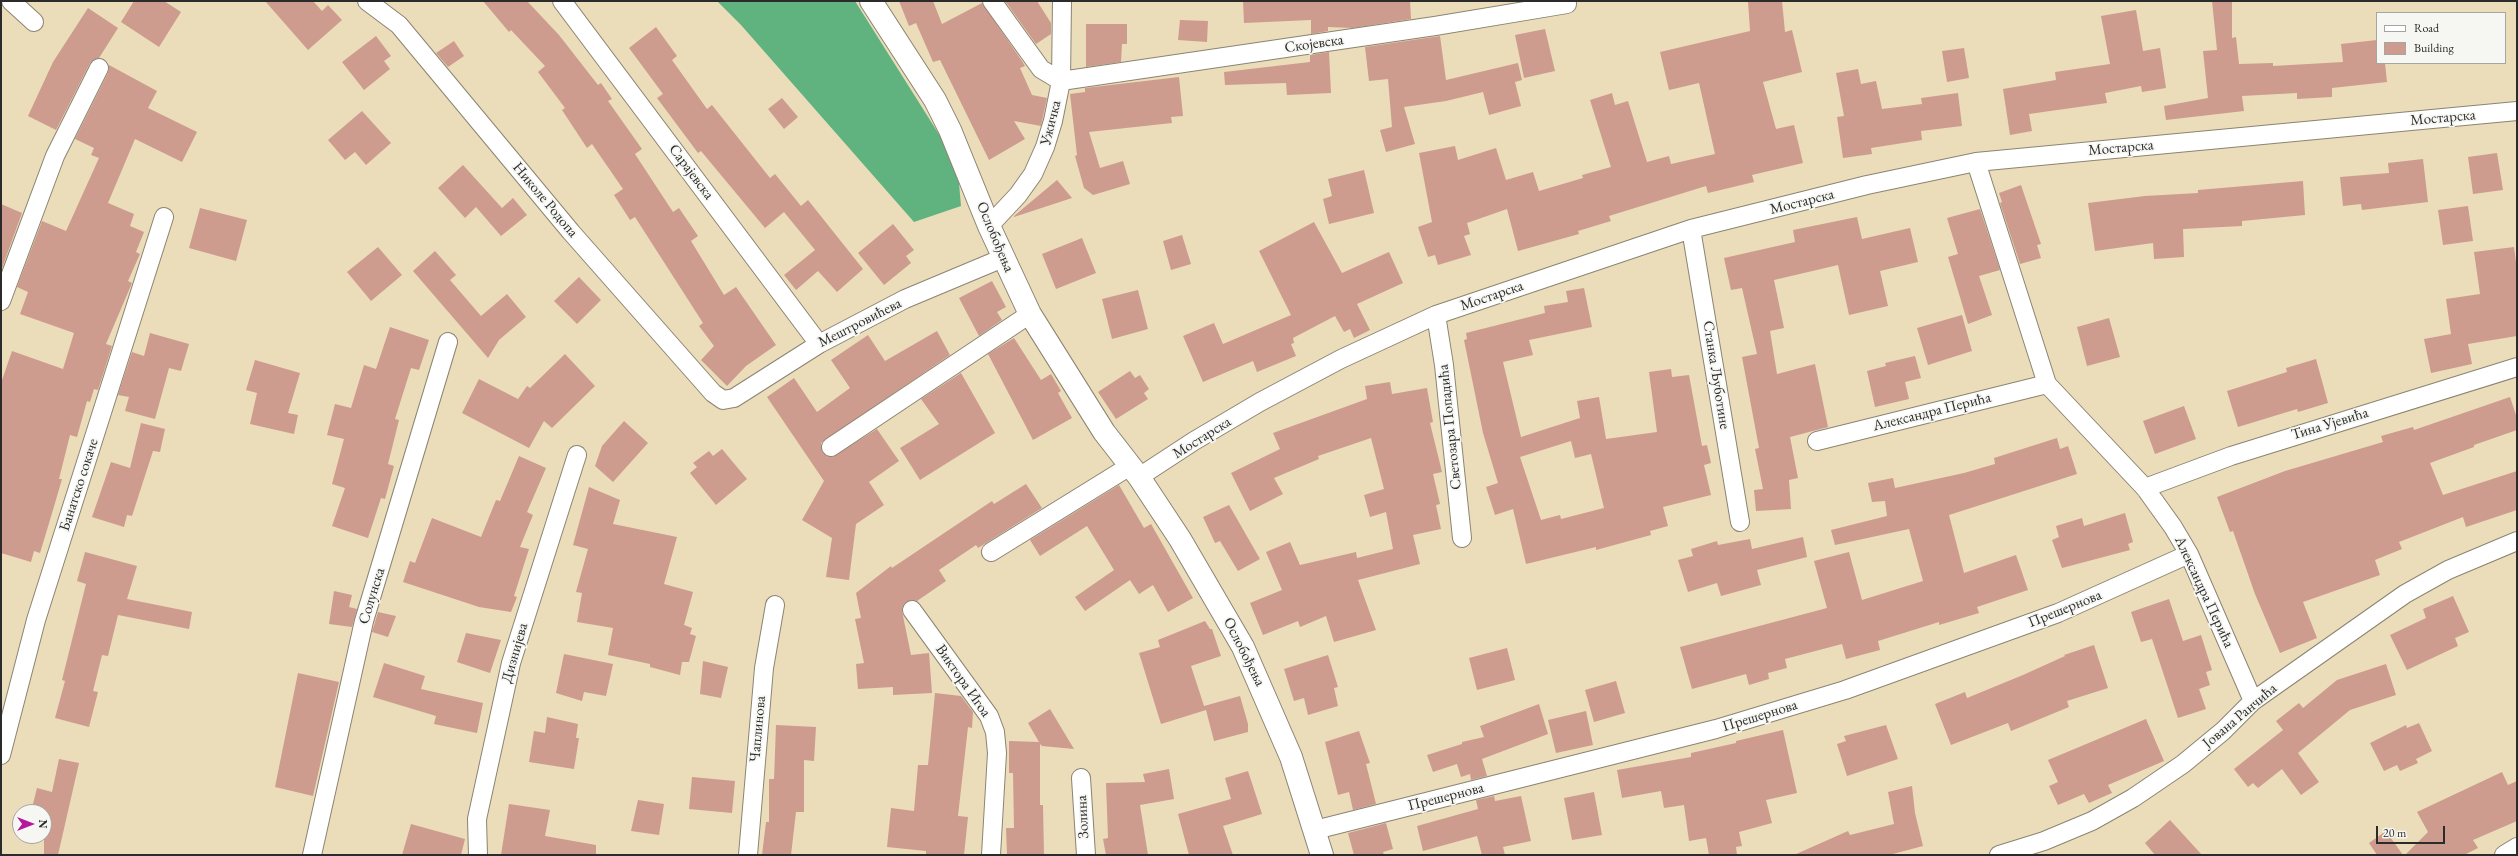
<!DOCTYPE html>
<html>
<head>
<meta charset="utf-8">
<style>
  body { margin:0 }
  #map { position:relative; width:2518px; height:856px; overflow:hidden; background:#ebddb9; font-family:"EB Garamond",serif }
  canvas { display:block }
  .frame { position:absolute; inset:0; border:2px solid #2b2b2b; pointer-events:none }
  .legend { position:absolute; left:2376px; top:12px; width:130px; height:52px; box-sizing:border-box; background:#f6f6f2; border:1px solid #a5a5a2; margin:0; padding:5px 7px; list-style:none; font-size:12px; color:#2b2b2b }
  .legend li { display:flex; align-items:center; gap:8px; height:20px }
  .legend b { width:20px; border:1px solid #a5a5a2 }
  .north { position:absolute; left:12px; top:804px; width:40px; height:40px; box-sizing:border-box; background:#f6f6f2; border:1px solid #a5a5a2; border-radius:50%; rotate:90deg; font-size:11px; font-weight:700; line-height:16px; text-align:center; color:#2b2b2b }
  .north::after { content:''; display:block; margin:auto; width:14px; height:18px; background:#b5179e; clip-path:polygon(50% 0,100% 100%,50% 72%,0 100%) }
  .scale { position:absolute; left:2376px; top:826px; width:69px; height:18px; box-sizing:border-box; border:2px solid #2b2b2b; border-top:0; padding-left:5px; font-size:12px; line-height:14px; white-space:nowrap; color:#2b2b2b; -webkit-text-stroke:3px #f6f6f2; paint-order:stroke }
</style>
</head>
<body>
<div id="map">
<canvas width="2518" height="856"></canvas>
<div class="frame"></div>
<ul class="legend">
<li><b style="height:5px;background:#fff"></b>Road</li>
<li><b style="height:11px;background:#ce9b8f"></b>Building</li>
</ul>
<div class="north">N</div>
<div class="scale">20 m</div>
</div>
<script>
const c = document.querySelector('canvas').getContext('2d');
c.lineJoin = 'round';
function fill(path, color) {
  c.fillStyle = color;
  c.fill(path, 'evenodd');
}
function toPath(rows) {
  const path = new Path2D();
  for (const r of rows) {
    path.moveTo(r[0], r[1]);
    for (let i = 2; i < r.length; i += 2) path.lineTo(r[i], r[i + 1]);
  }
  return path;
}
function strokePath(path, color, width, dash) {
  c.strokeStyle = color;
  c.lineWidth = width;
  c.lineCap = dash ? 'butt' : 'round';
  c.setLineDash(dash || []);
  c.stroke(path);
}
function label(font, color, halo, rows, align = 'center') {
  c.font = font + ' "EB Garamond",serif';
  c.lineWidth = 3.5;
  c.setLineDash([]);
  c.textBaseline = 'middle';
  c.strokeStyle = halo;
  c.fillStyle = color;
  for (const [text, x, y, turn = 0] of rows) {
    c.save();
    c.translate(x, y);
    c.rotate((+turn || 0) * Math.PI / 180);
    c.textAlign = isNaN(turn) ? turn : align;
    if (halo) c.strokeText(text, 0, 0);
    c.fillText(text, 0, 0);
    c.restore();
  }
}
fill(toPath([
  [717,1,855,1,947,147,959,183,961,206,914,222,741,25]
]), '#60b27f');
fill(toPath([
  [134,1,164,1,181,12,159,47,121,22],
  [265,1,313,1,322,11,328,5,342,20,308,50],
  [483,1,527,1,559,35,598,85,601,83,612,99,608,101,642,149,635,154,673,212,679,208,698,236,691,241,724,295,736,287,776,345,746,366,727,386,701,360,714,346,699,326,703,323,635,217,630,220,614,195,623,189,592,144,587,148,562,110,565,108,538,72,545,66,511,30,509,32],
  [899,1,933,1,942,24,982,3,1022,61,1025,66,1020,68,1032,95,1047,98,1041,126,1014,121,1025,139,989,160,940,60,933,62,916,23,909,26],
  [1005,1,1037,1,1051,23,1051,34,1036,44],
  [1243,1,1410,1,1411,19,1353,28,1328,27,1328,31,1311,34,1311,20,1244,23],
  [1748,1,1782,1,1785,32,1792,30,1802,72,1763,82,1776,129,1794,125,1803,163,1752,175,1754,182,1708,193,1706,186,1609,216,1611,221,1578,231,1579,234,1518,251,1507,209,1467,223,1470,234,1464,236,1471,255,1438,265,1435,255,1428,257,1418,227,1432,222,1419,153,1455,146,1458,160,1496,148,1506,180,1533,172,1539,191,1583,178,1582,175,1611,167,1590,100,1612,93,1615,105,1628,101,1647,162,1669,156,1671,164,1715,154,1699,83,1669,90,1660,52,1750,31],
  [2212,1,2232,1,2232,38,2236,37,2239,64,2273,63,2273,66,2343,62,2341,44,2377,40,2377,63,2385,63,2387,82,2332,88,2332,97,2297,99,2297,93,2242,96,2244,111,2166,120,2164,106,2208,98,2203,51,2217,50],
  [88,8,118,28,99,58,90,63,56,130,28,116,53,62],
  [2136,10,2143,51,2160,48,2166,88,2142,92,2141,86,2105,93,2107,103,2029,114,2032,131,2010,135,2003,89,2056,80,2055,72,2110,64,2101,16],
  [1180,20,1208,21,1207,42,1178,40],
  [1086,24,1127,24,1127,44,1122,44,1121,62,1086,67],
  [656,27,677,56,672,60,707,109,712,105,770,178,775,174,801,206,808,200,863,269,837,292,818,271,796,290,784,275,815,250,784,212,765,228,701,151,698,153,657,98,663,94,629,48],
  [1545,29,1555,71,1524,78,1515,35],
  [376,36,391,56,384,61,390,69,364,90,342,62],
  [1440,36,1446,80,1518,63,1522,80,1515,82,1521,106,1489,115,1483,92,1446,101,1404,107,1415,144,1386,152,1380,130,1392,127,1388,79,1369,81,1365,47],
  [454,41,464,56,448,67,436,53],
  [1964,48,1969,78,1947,82,1942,51],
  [1329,52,1331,93,1287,95,1286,83,1225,85,1224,72,1310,62,1310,55],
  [109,65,157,91,148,108,197,132,182,162,135,139,108,203,134,214,130,226,144,232,136,252,140,254,128,281,132,283,106,344,112,346,98,390,94,389,90,402,87,401,77,437,70,435,59,479,62,479,53,510,40,553,34,551,31,562,1,553,1,383,12,351,63,369,74,333,20,314,28,292,17,287,42,221,66,231,99,158,91,155,94,148,75,139,108,73],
  [1858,69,1861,84,1876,81,1882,109,1922,104,1921,98,1958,93,1962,126,1921,131,1922,140,1871,148,1872,154,1843,158,1837,117,1844,116,1836,73],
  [1179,77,1183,116,1171,117,1172,123,1089,132,1100,168,1123,161,1130,184,1093,195,1084,188,1075,156,1077,155,1070,94,1085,92,1085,88],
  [782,98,798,117,784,129,768,109],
  [362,111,391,143,366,165,355,152,345,160,328,140],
  [2497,153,2503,190,2473,194,2468,157],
  [2423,159,2428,202,2362,210,2361,204,2343,206,2340,177,2389,173,2388,163],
  [463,165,502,208,513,198,527,215,501,236,476,207,465,218,438,188],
  [1364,170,1374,213,1329,224,1323,199,1332,196,1328,179],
  [1057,180,1072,198,1014,217,1014,216],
  [2303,181,2305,215,2242,221,2242,226,2183,229,2184,257,2154,259,2153,243,2095,251,2088,203,2145,196,2198,193,2198,190],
  [2021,185,2041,244,2037,245,2041,258,2020,264,2000,203,2002,202,1999,193],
  [1,204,22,213,1,271],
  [2468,206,2473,241,2443,245,2438,210],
  [200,208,247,220,236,261,189,248],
  [1980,209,2000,270,1979,276,1992,315,1968,324,1948,257,1958,254,1947,218],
  [1857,217,1862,239,1910,228,1918,262,1880,271,1888,306,1849,315,1838,265,1774,280,1784,328,1770,331,1777,374,1815,364,1828,427,1790,437,1798,478,1789,480,1791,509,1756,511,1754,490,1763,489,1755,449,1759,448,1742,357,1757,354,1742,288,1731,290,1724,258,1795,242,1793,230],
  [1314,222,1342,273,1389,252,1403,283,1357,304,1370,330,1354,338,1350,329,1344,332,1335,316,1293,338,1294,343,1291,344,1296,356,1257,372,1253,361,1203,382,1183,336,1214,323,1223,344,1291,315,1259,251],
  [893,224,914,250,906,256,911,263,884,285,858,253],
  [1182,235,1191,264,1171,270,1163,241],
  [1082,238,1096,273,1056,289,1042,254],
  [378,247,402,275,371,301,347,272],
  [2514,247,2517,270,2517,336,2468,344,2472,364,2431,373,2424,339,2451,334,2446,299,2480,294,2474,252],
  [435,251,456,275,450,280,481,316,507,294,526,317,499,340,488,358,413,271],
  [579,277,601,300,577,324,554,301],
  [992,281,1006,307,997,312,1002,320,979,336,959,298],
  [1584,288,1592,327,1529,340,1533,355,1503,362,1521,437,1580,418,1577,401,1599,397,1606,439,1657,432,1649,372,1671,369,1672,377,1689,375,1702,446,1707,445,1711,463,1704,465,1711,495,1663,507,1668,526,1650,531,1651,535,1596,550,1596,547,1526,564,1513,509,1495,515,1486,487,1498,483,1483,433,1464,340,1467,339,1466,333,1545,313,1544,306,1568,302,1566,291],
  [1571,441,1575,458,1591,454,1604,508,1561,519,1560,515,1541,520,1520,457],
  [1138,290,1148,329,1112,339,1102,299],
  [1962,315,1972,351,1928,365,1917,328],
  [2109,318,2120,357,2087,366,2077,327],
  [390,327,429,340,419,370,411,368,395,419,399,420,388,464,394,466,385,499,381,498,368,538,332,526,345,488,332,484,344,439,327,435,335,404,351,408,364,365,376,369],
  [937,331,950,355,821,443,823,453,832,457,877,429,899,461,869,482,884,505,856,524,849,580,826,577,832,538,802,520,824,481,767,397,794,378,817,412,850,388,831,360,868,335,885,361],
  [150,333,189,344,181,371,169,368,155,419,125,411,129,397,118,395,132,352,144,356],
  [1014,338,1041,380,1051,374,1061,391,1058,393,1072,418,1033,440,988,354],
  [565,354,595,386,552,428,544,421,529,448,462,413,479,379,518,399,527,386,530,388],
  [1915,356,1921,378,1905,382,1909,399,1875,407,1867,371,1886,366,1885,363],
  [2316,359,2328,403,2298,412,2297,409,2238,427,2227,391,2287,372,2286,368],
  [255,360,300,373,288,413,298,415,294,434,250,424,257,393,246,390],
  [1130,371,1135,378,1140,375,1149,389,1144,393,1148,399,1116,419,1098,392],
  [961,373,995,433,920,480,900,448,939,424,921,399],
  [1390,382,1392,394,1427,388,1433,422,1430,423,1442,472,1433,474,1440,504,1436,505,1441,529,1413,535,1420,564,1358,580,1376,630,1334,642,1326,616,1300,627,1298,621,1263,635,1250,603,1282,590,1266,552,1290,542,1300,565,1356,552,1357,558,1393,549,1386,512,1370,517,1364,495,1384,489,1371,438,1318,456,1319,459,1274,478,1283,494,1250,511,1231,473,1280,449,1273,433,1367,399,1365,386],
  [2510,397,2517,418,2517,430,2474,445,2474,447,2430,463,2443,495,2517,471,2517,510,2466,527,2463,517,2399,542,2402,549,2375,560,2380,575,2303,602,2317,638,2280,653,2255,594,2233,531,2230,532,2217,497,2285,471,2383,442,2381,436,2413,427,2414,430],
  [2184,406,2196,439,2155,454,2143,421],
  [624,421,648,443,613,482,595,466,602,446],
  [141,423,165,429,160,452,153,451,132,516,127,515,124,527,92,517,111,462,130,468],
  [2057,438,2060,449,2068,446,2077,474,1949,515,1964,573,2016,555,2028,590,1977,607,1979,613,1939,625,1939,622,1878,641,1880,650,1846,659,1842,644,1785,659,1787,668,1768,673,1769,679,1749,685,1746,674,1692,689,1680,647,1827,608,1814,561,1849,552,1862,600,1923,581,1909,529,1835,545,1831,530,1887,516,1885,501,1872,502,1868,483,1893,478,1895,488,1964,473,1995,464,1994,458],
  [722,449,747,479,716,505,690,473,697,467,693,463,709,451,713,456],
  [519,456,546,468,527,512,533,515,520,547,529,549,514,596,517,597,511,612,479,607,403,582,410,561,415,563,432,518,481,537,496,500,500,501],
  [1026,484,1042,508,978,548,976,545,939,570,946,581,917,601,911,600,903,605,902,611,911,655,929,653,932,693,893,695,893,687,858,689,856,664,864,663,855,619,861,618,856,593,891,566,892,568,992,501,994,504],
  [1119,485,1144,528,1151,524,1193,598,1168,612,1153,585,1139,594,1130,580,1085,611,1075,597,1114,570,1087,526,1040,556,1030,540],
  [589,487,620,500,613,524,677,537,664,584,693,592,684,625,692,628,690,634,696,636,689,662,682,662,680,675,650,667,650,664,608,655,613,628,577,622,582,593,576,592,588,549,573,545],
  [1229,505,1260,559,1238,571,1220,541,1215,543,1203,517],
  [2125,513,2133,542,2128,544,2130,550,2062,568,2052,540,2059,537,2056,526,2082,518,2084,526],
  [1803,537,1807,557,1757,570,1761,585,1721,596,1717,583,1688,592,1678,560,1693,556,1691,549,1717,541,1718,545,1750,539,1752,549],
  [85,552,137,566,127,599,192,612,189,629,118,615,108,656,102,655,93,691,98,692,89,727,55,718,65,681,62,680,86,584,77,581],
  [334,591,352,595,349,607,357,609,352,627,329,624],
  [2453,596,2469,632,2455,638,2458,646,2407,670,2390,635,2426,618,2423,609],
  [2169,599,2183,641,2201,635,2212,670,2206,672,2210,685,2199,689,2206,709,2178,718,2152,639,2141,642,2131,612],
  [378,612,396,616,388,637,372,632],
  [1205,621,1210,629,1212,629,1221,656,1191,666,1205,709,1204,706,1240,696,1248,724,1248,732,1214,741,1206,710,1161,724,1139,653,1160,647,1158,640],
  [466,633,501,640,490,673,457,662],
  [2094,645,2108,688,2067,701,2069,707,2011,731,2008,723,1951,745,1935,704,1965,692,1967,698,2023,675,2065,656,2064,655],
  [1507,648,1515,680,1477,690,1469,658],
  [564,654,613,664,606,696,584,692,582,701,556,693],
  [1328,655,1338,687,1334,688,1338,706,1308,715,1304,698,1294,701,1284,669],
  [703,661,728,667,721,698,700,694],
  [384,663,425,676,421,689,483,703,477,733,434,724,436,716,373,697],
  [2386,664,2396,695,2350,710,2298,753,2319,782,2301,795,2282,769,2258,788,2253,783,2248,787,2234,769,2283,730,2276,721,2299,703,2303,708,2337,680],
  [298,673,339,682,313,796,275,787],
  [1616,681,1625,713,1594,722,1585,690],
  [935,693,961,696,973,712,972,728,968,727,958,816,968,817,964,855,926,855,926,851,887,847,891,808,914,811,918,765,928,765],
  [1539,704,1548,734,1482,759,1487,776,1471,780,1470,774,1461,777,1457,764,1433,772,1427,755,1462,744,1462,742,1484,737,1480,726],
  [1050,709,1074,749,1042,746,1040,744,1040,805,1043,805,1044,855,1007,855,1006,828,1014,828,1013,773,1009,773,1009,741,1039,742,1028,723],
  [1586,711,1593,745,1556,753,1548,720],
  [547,717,578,724,576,738,579,738,574,769,529,762,534,731,545,733],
  [2146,719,2164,761,2108,785,2112,793,2089,803,2084,794,2058,805,2049,786,2058,782,2048,760],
  [2419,723,2432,751,2416,759,2418,763,2400,771,2397,765,2384,771,2370,743,2406,725,2407,728],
  [776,725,816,727,814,761,804,760,804,812,796,812,791,855,762,855,766,822,769,822,769,779,774,779],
  [1886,725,1898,759,1847,776,1837,744,1846,741,1844,736],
  [1783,730,1797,793,1766,800,1772,823,1739,832,1742,846,1736,847,1737,855,1709,855,1706,838,1689,841,1684,805,1664,808,1661,791,1622,798,1617,770,1691,757,1691,753,1736,743,1736,741],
  [1359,731,1370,763,1366,764,1376,804,1353,810,1349,792,1338,795,1325,742],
  [59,759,79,763,58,855,44,855,44,812,31,812,37,788,52,792],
  [1169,769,1174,799,1140,805,1148,855,1106,855,1103,839,1108,838,1106,783,1145,782,1143,774],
  [1248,771,1262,814,1223,826,1233,855,1189,855,1178,814,1231,799,1225,778],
  [2502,772,2508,785,2517,781,2517,821,2473,840,2478,848,2464,855,2405,855,2428,832,2417,812],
  [692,777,735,781,732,813,689,809],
  [1912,786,1915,813,1923,846,1889,855,1794,855,1848,831,1850,835,1894,824,1888,792],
  [1594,792,1602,835,1572,840,1564,798],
  [1494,796,1495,801,1521,796,1531,841,1503,847,1505,855,1482,855,1477,836,1423,851,1417,826,1478,809,1476,800],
  [638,800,664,804,659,835,631,831],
  [509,804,550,810,545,836,596,845,596,855,501,855],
  [2170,820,2202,855,2155,855,2145,843],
  [1386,823,1393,849,1383,852,1384,855,1354,855,1348,833],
  [411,824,465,839,461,855,402,855],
  [2386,831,2403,855,2377,855,2369,843]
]), '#ce9b8f');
const minor = toPath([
  [11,1,34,22],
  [367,1,399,25,571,232,713,393,723,400,734,398,819,344,905,299,1003,258],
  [562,1,819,344],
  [992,1,1041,69,1061,81,1435,26,1567,4],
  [1976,162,2047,384,2145,488,2173,527,2189,554,2253,701],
  [989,226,1018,195,1033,174,1045,147,1053,121,1061,81,1062,1],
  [1691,229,1740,522],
  [1,301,55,156,99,68],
  [1436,315,1444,365,1462,538],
  [1817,441,2047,384],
  [831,447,1030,314],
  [1139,477,1194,441,1260,402,1341,359,1436,315,1691,229,1867,185,1976,162,2517,111],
  [2145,488,2231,456,2517,367],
  [991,552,1130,466],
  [912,610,989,716,995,732,997,753,991,855],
  [1,755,36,620,164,217],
  [1081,778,1086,855],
  [1315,830,1716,729,1845,690,2058,613,2189,554],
  [312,855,364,621,448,342],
  [478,855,477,819,511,663,577,455],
  [748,855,764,668,775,605],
  [1999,855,2044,841,2092,821,2133,798,2183,764,2223,731,2253,701,2405,594,2448,570,2517,541],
  [2504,855,2517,847]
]);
const tertiary = toPath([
  [871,1,935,100,950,130,989,226,1030,314,1104,432,1139,477,1180,539,1243,647,1291,757,1322,855]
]);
strokePath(minor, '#8b8472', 20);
strokePath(tertiary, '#8b8472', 24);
strokePath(minor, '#fff', 18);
strokePath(tertiary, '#fff', 22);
label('15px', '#2b2b2b', '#f6f6f2', [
  ["Скојевска",1314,44,-8],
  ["Мостарска",2443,118,-5],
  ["Ужичка",1051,123,-76],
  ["Мостарска",2121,148,-5],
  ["Сарајевска",691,172,53],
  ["Николе Родопа",545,200,50],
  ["Мостарска",1802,202,-14],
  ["Ослобођења",995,237,67],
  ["Мостарска",1492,296,-19],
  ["Мештровићева",860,323,-27],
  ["Станка Љуботине",1716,375,81],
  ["Александра Перића",1932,412,-14],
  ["Тина Ујевића",2330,424,-17],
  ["Светозара Попадића",1450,427,-96],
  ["Мостарска",1202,438,-32],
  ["Банатско сокаче",79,485,-72],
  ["Александра Перића",2204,592,65],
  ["Солунска",372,596,-73],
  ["Прешернова",2065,609,-22],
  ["Ослобођења",1244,652,63],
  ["Дизнијева",515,653,-74],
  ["Виктора Игоа",963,681,55],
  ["Прешернова",1760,716,-17],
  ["Јована Ранчића",2240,716,-40],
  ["Чаплинова",758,729,-85],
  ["Прешернова",1446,797,-14],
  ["Золина",1083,817,-93]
]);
</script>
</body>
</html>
